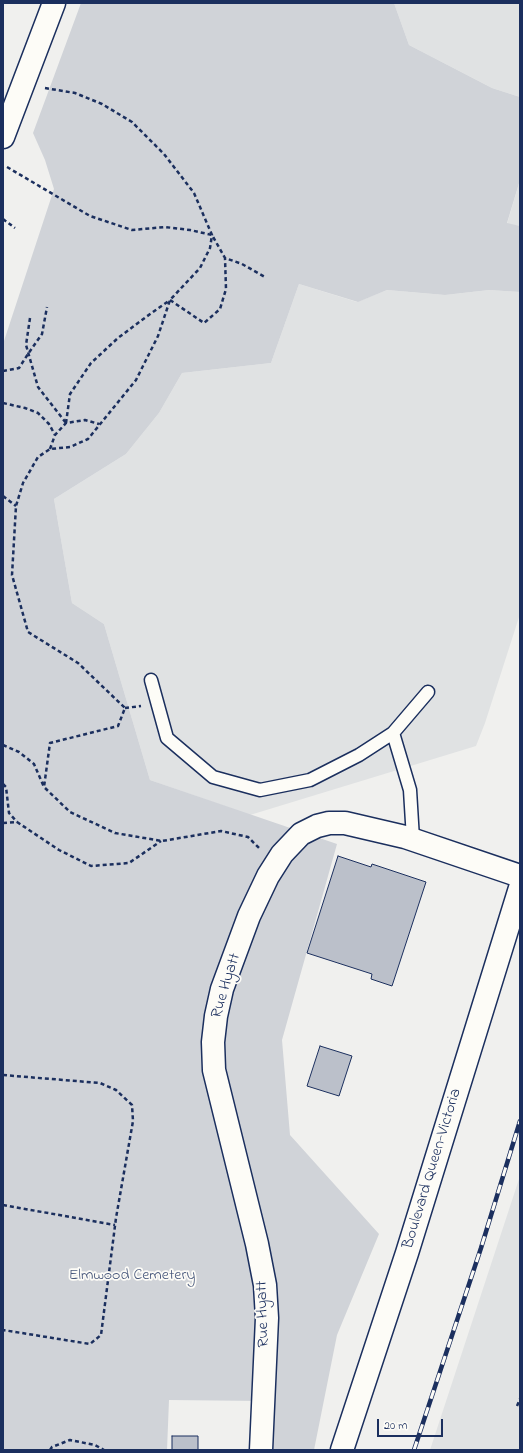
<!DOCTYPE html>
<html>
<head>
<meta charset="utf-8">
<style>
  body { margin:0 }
  #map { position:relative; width:523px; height:1453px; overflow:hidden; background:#f0f0ee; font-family:"Indie Flower",sans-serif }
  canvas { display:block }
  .frame { position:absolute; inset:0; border:4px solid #1b2f5e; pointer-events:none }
  .scale { position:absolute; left:377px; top:1419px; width:66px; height:18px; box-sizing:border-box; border:2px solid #1b2f5e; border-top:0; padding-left:5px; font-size:12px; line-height:14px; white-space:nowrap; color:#1b2f5e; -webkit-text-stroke:3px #fdfcf7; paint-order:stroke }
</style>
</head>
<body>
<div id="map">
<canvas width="523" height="1453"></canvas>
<div class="frame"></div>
<div class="scale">20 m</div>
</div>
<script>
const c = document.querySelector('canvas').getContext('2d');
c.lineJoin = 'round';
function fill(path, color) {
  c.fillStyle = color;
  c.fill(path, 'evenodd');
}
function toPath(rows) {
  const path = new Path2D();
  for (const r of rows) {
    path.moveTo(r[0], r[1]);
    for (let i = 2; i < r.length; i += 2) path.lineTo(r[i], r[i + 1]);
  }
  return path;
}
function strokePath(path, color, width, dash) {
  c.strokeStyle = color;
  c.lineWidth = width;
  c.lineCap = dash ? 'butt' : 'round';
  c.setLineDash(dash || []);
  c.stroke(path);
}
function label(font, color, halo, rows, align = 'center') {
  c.font = font + ' "Indie Flower",sans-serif';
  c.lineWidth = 3.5;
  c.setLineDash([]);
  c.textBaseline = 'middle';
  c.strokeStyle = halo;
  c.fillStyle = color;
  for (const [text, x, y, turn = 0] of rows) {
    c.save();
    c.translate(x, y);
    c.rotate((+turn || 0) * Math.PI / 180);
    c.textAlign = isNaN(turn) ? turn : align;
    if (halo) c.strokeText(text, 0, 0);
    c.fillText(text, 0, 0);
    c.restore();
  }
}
fill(toPath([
  [394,3,520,3,520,97,492,88,409,45],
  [520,180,520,226,507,224],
  [299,284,357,302,387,290,445,295,489,290,520,292,520,614,485,723,476,746,250,815,150,780,104,624,72,603,54,499,126,454,159,413,182,373,271,363],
  [520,1176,520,1450,430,1450]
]), '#e0e2e3');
fill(toPath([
  [81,3,394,3,409,45,492,88,520,97,520,180,507,223,520,226,520,292,489,290,445,295,387,290,358,302,299,284,271,363,182,373,159,413,126,454,54,499,72,603,104,624,150,780,337,844,282,1040,290,1135,379,1234,337,1335,314,1450,261,1450,263,1401,169,1400,167,1450,3,1450,3,344,54,189,45,160,33,133]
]), '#d0d3d8');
const building = toPath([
  [338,856,371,867,372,864,426,882,392,986,371,979,372,974,307,953,338,856],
  [320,1046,352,1056,339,1096,307,1086,320,1046],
  [172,1436,198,1436,198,1450,172,1450,172,1436]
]);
fill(building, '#bbc0ca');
strokePath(building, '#1b2f5e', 1);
const lane = toPath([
  [151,680,167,738,213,777,260,790,310,780,359,755,393,733,410,790,413,839],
  [393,733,428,692]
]);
const street = toPath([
  [3,137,54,3],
  [261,1450,267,1318,265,1285,257,1244,214,1070,213,1042,216,1016,222,989,249,916,268,876,282,854,301,834,317,826,329,823,345,823,405,837,520,876]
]);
const primary = toPath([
  [342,1450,407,1253,520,888]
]);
strokePath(lane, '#1b2f5e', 15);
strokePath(street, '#1b2f5e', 25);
strokePath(primary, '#1b2f5e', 25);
strokePath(toPath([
  [45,88,75,93,102,104,132,122,164,154,194,193,212,235,210,248,200,268,170,300,158,336,136,380,88,439,70,447,50,449,38,457,23,483,16,506,12,575,28,632,78,663,125,708,118,726,50,743,44,787,70,812,115,833,162,841,221,831,248,837,259,848],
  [7,167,90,216,132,230,165,227,190,230,212,235,225,258,242,264,265,277],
  [3,219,15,228],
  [30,318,26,345,38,387,66,423],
  [3,371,19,368,28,354,42,334,47,307],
  [3,403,25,408,38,413,49,424,55,435],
  [66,423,70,394,91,363,118,338,146,317,170,300,204,323,220,309,226,289,225,258],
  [50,449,55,435,66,423,85,420,99,424],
  [3,496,16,506],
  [125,708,141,706],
  [3,745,19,752,34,764,44,787],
  [3,784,6,787,9,813,17,822],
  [3,823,17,822,59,850,91,866,129,863,161,841],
  [3,1075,100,1083,116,1090,132,1105,133,1121,116,1218,101,1335,90,1344,3,1330],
  [3,1205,115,1225],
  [517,1406,520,1399],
  [50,1450,52,1447,70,1440,95,1445,104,1450]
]), '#1b2f5e', 2.5, [4, 3]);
strokePath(lane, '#fdfcf7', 12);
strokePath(street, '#fdfcf7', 22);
strokePath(primary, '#fdfcf7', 22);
const rail = toPath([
  [414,1450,481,1248,520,1121]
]);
strokePath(rail, '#1b2f5e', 4.5);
strokePath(rail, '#fdfcf7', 3, [9]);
label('16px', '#1b2f5e', '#fdfcf7', [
  ["Rue Hyatt",227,986,-73],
  ["Boulevard Queen-Victoria",433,1169,-73],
  ["Rue Hyatt",264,1314,-92]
]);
label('16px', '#48587c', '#fdfcf7', [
  ["Elmwood Cemetery",132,1276]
]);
</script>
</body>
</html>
